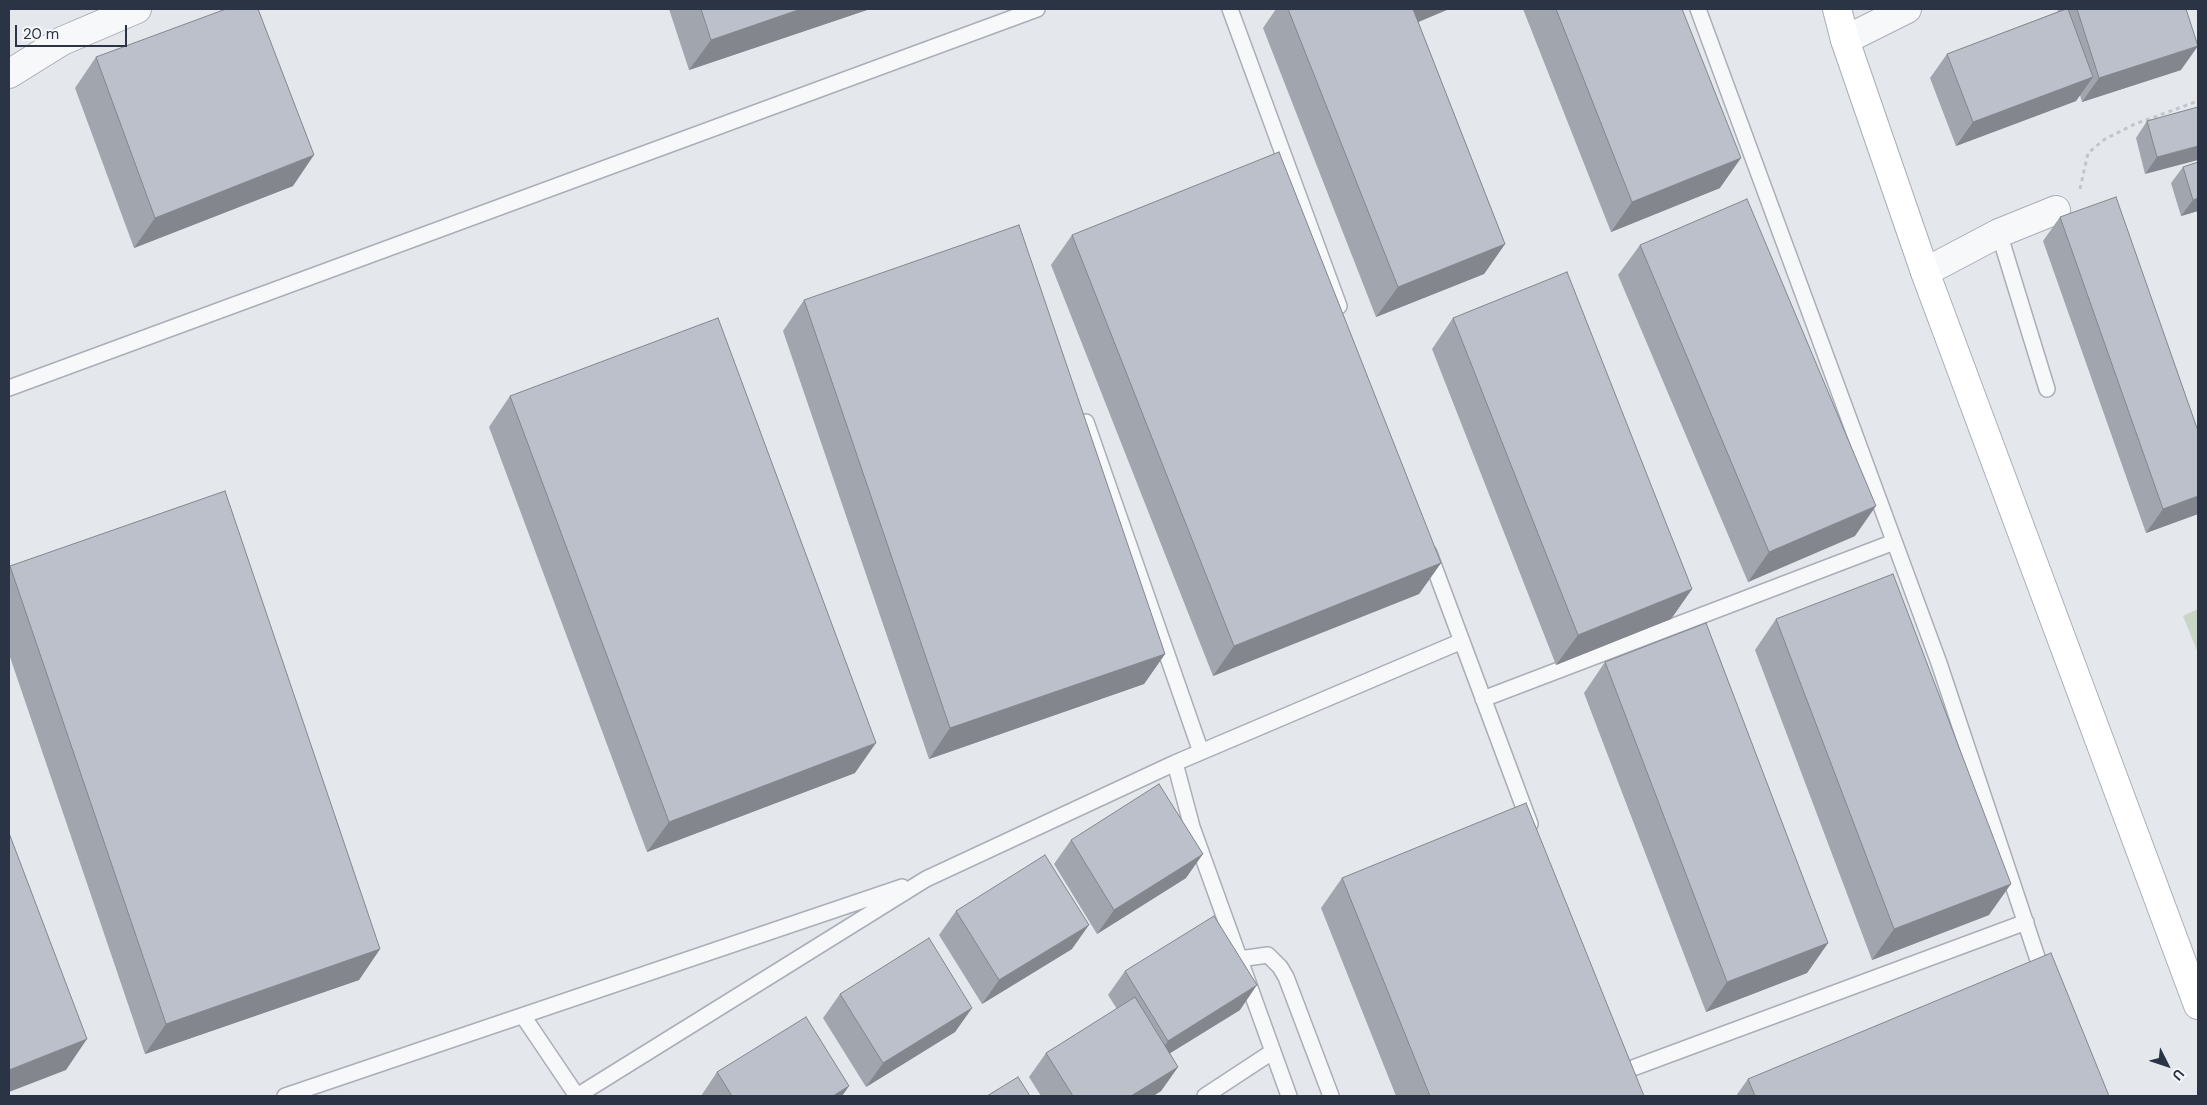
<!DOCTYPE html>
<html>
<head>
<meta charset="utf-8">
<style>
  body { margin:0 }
  #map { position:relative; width:2207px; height:1105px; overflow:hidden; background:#e4e7ec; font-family:"DM Sans",sans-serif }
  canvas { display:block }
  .frame { position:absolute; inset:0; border:10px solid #2b3445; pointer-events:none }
  .north { position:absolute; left:2142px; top:1040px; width:50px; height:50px; -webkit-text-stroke:4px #f4f6f9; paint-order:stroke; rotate:131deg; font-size:14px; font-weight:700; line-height:20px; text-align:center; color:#2b3445 }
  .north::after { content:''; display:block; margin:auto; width:18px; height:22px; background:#2b3445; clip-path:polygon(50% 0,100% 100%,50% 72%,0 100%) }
  .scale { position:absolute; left:15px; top:25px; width:112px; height:22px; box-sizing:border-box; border:2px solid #2b3445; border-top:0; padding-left:6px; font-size:15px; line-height:18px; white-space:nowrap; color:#2b3445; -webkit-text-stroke:4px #f4f6f9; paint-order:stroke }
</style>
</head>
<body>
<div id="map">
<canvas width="2207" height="1105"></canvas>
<div class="frame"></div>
<div class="north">U</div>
<div class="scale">20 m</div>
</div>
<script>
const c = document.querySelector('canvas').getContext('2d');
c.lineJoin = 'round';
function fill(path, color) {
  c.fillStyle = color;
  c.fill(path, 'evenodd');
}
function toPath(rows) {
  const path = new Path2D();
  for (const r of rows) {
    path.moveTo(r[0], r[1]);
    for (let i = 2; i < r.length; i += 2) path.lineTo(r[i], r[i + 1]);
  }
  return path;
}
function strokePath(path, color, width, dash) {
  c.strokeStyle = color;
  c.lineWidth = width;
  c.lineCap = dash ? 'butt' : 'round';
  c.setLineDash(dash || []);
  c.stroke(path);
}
fill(toPath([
  [2198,609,2198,653,2183,616]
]), '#c9d6c5');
const service = toPath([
  [1230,9,1339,306],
  [1698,9,1939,663,2044,978],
  [1999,233,2047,389],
  [9,388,1037,9],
  [1086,422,1201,752],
  [1429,553,1530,824],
  [1483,699,1894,542],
  [1175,763,1192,827,1289,1096],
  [1239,959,1268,955,1280,967,1286,977,1331,1096],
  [523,1016,577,1096],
  [1622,1072,2026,922],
  [285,1096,902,887],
  [577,1096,926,879,1175,763,1462,641],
  [1205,1096,1272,1052]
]);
const minor = toPath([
  [1845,40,1907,9],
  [9,74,62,41,137,9],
  [1925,272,1999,233,2056,210]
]);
const secondary = toPath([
  [1837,9,1845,40,1925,272,2198,1005]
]);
strokePath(service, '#a9aeb7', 18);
strokePath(minor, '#a9aeb7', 30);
strokePath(secondary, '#a9aeb7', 30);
strokePath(toPath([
  [2080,189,2088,153,2105,139,2135,124,2198,101]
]), '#c2c5cb', 3, [4, 4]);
strokePath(service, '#f7f8fa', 15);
strokePath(minor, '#f7f8fa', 28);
strokePath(secondary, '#fff', 28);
fill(toPath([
  [669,9,870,9,689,70],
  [1276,9,1449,9,1418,22,1505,244,1484,274,1376,317,1263,28],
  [1523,9,1682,9,1720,188,1611,232],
  [2059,9,2186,9,2181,70,2082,102,2080,95,2076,101,1956,146,1930,78,1947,54,2057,12],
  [96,57,293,186,134,248,75,88],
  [2198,107,2145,174,2136,138,2147,121],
  [2183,167,2198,211,2181,216,2171,183],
  [2060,217,2198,514,2146,533,2043,241],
  [1072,235,1441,563,1419,594,1213,676,1051,265],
  [1640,245,1855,536,1748,582,1618,275],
  [804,300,1165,654,1144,684,929,759,783,331],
  [1453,318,1692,589,1671,619,1556,665,1432,349],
  [510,396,855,773,647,852,489,427],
  [10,566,380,949,359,980,145,1054,9,654,9,568],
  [1776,619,1989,915,1872,960,1755,650],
  [1605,662,1828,943,1807,973,1706,1012,1584,693],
  [1071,840,1186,878,1097,934,1054,864],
  [1342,878,1644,1096,1396,1096,1321,908],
  [956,911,1072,949,982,1004,939,935],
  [1125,971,1240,1010,1170,1053,1178,1067,1161,1091,1153,1096,1041,1096,1029,1077,1046,1053,1117,1009,1108,995],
  [840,994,972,1008,955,1032,866,1087,823,1018],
  [717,1072,849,1086,842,1096,701,1096],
  [1748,1079,2109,1096,1736,1096]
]), '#a1a5ae');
fill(toPath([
  [801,9,870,9,689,70,711,40],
  [1412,9,1449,9,1397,31],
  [2198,46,2181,70,2082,102,2099,78],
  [2093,77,2076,101,1956,146,1973,122],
  [2198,146,2198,160,2145,174,2157,157],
  [314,155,293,186,134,248,155,218],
  [1741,158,1720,188,1611,232,1632,202],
  [2198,198,2198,211,2181,216,2193,200],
  [1505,244,1484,274,1376,317,1398,287],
  [2198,496,2198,514,2146,533,2163,509],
  [1876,506,1855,536,1748,582,1769,552],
  [1441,563,1419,594,1213,676,1234,646],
  [1692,589,1671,619,1556,665,1578,635],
  [1165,654,1144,684,929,759,950,728],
  [876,743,855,773,647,852,669,822],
  [1203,854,1186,878,1097,934,1114,910],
  [2011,884,1989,915,1872,960,1894,929],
  [1089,925,1072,949,982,1004,999,980],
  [1828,943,1807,973,1706,1012,1727,982],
  [380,949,359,980,145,1054,166,1024],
  [1257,985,1240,1010,1151,1065,1168,1041],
  [972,1008,955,1032,866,1087,883,1063],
  [87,1039,66,1070,9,1092,9,1070],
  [1178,1067,1161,1091,1153,1096,1131,1096],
  [849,1086,842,1096,833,1096]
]), '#83868d');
const building = toPath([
  [226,9,258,9,314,155,155,218,96,57,226,9],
  [701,9,801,9,711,40,701,9],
  [1288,9,1413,9,1505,244,1398,287,1288,9],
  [1556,9,1682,9,1741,158,1632,202,1556,9],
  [2066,9,2068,9,2093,77,1973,122,1947,54,2066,9],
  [2077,9,2186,9,2198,46,2099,78,2077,9],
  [2198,107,2198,146,2157,157,2147,121,2198,107],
  [1279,152,1441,563,1234,646,1072,235,1279,152],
  [2198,162,2198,198,2193,200,2183,167,2198,162],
  [2116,197,2198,431,2198,496,2163,509,2060,217,2116,197],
  [1747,199,1876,506,1769,552,1640,245,1747,199],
  [1019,225,1165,654,950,728,804,300,1019,225],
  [1567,272,1692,589,1578,635,1453,318,1567,272],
  [718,318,876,743,669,822,510,396,718,318],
  [225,491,380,949,166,1024,10,566,225,491],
  [1893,574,2011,884,1894,929,1776,619,1893,574],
  [1706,623,1828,943,1727,982,1605,662,1706,623],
  [1159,784,1203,854,1114,910,1071,840,1159,784],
  [1526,803,1644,1096,1430,1096,1342,878,1526,803],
  [9,833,87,1039,9,1070,9,833],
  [1045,855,1089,925,999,980,956,911,1045,855],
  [1214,916,1257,985,1168,1041,1125,971,1214,916],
  [929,938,972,1008,883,1063,840,994,929,938],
  [2051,953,2109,1096,1755,1096,1748,1079,2051,953],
  [1135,997,1178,1067,1131,1096,1073,1096,1046,1053,1135,997],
  [806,1017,849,1086,833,1096,732,1096,717,1072,806,1017],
  [1018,1077,1030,1096,987,1096,1018,1077]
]);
fill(building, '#bbc0ca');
strokePath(building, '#83868d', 1);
</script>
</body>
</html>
